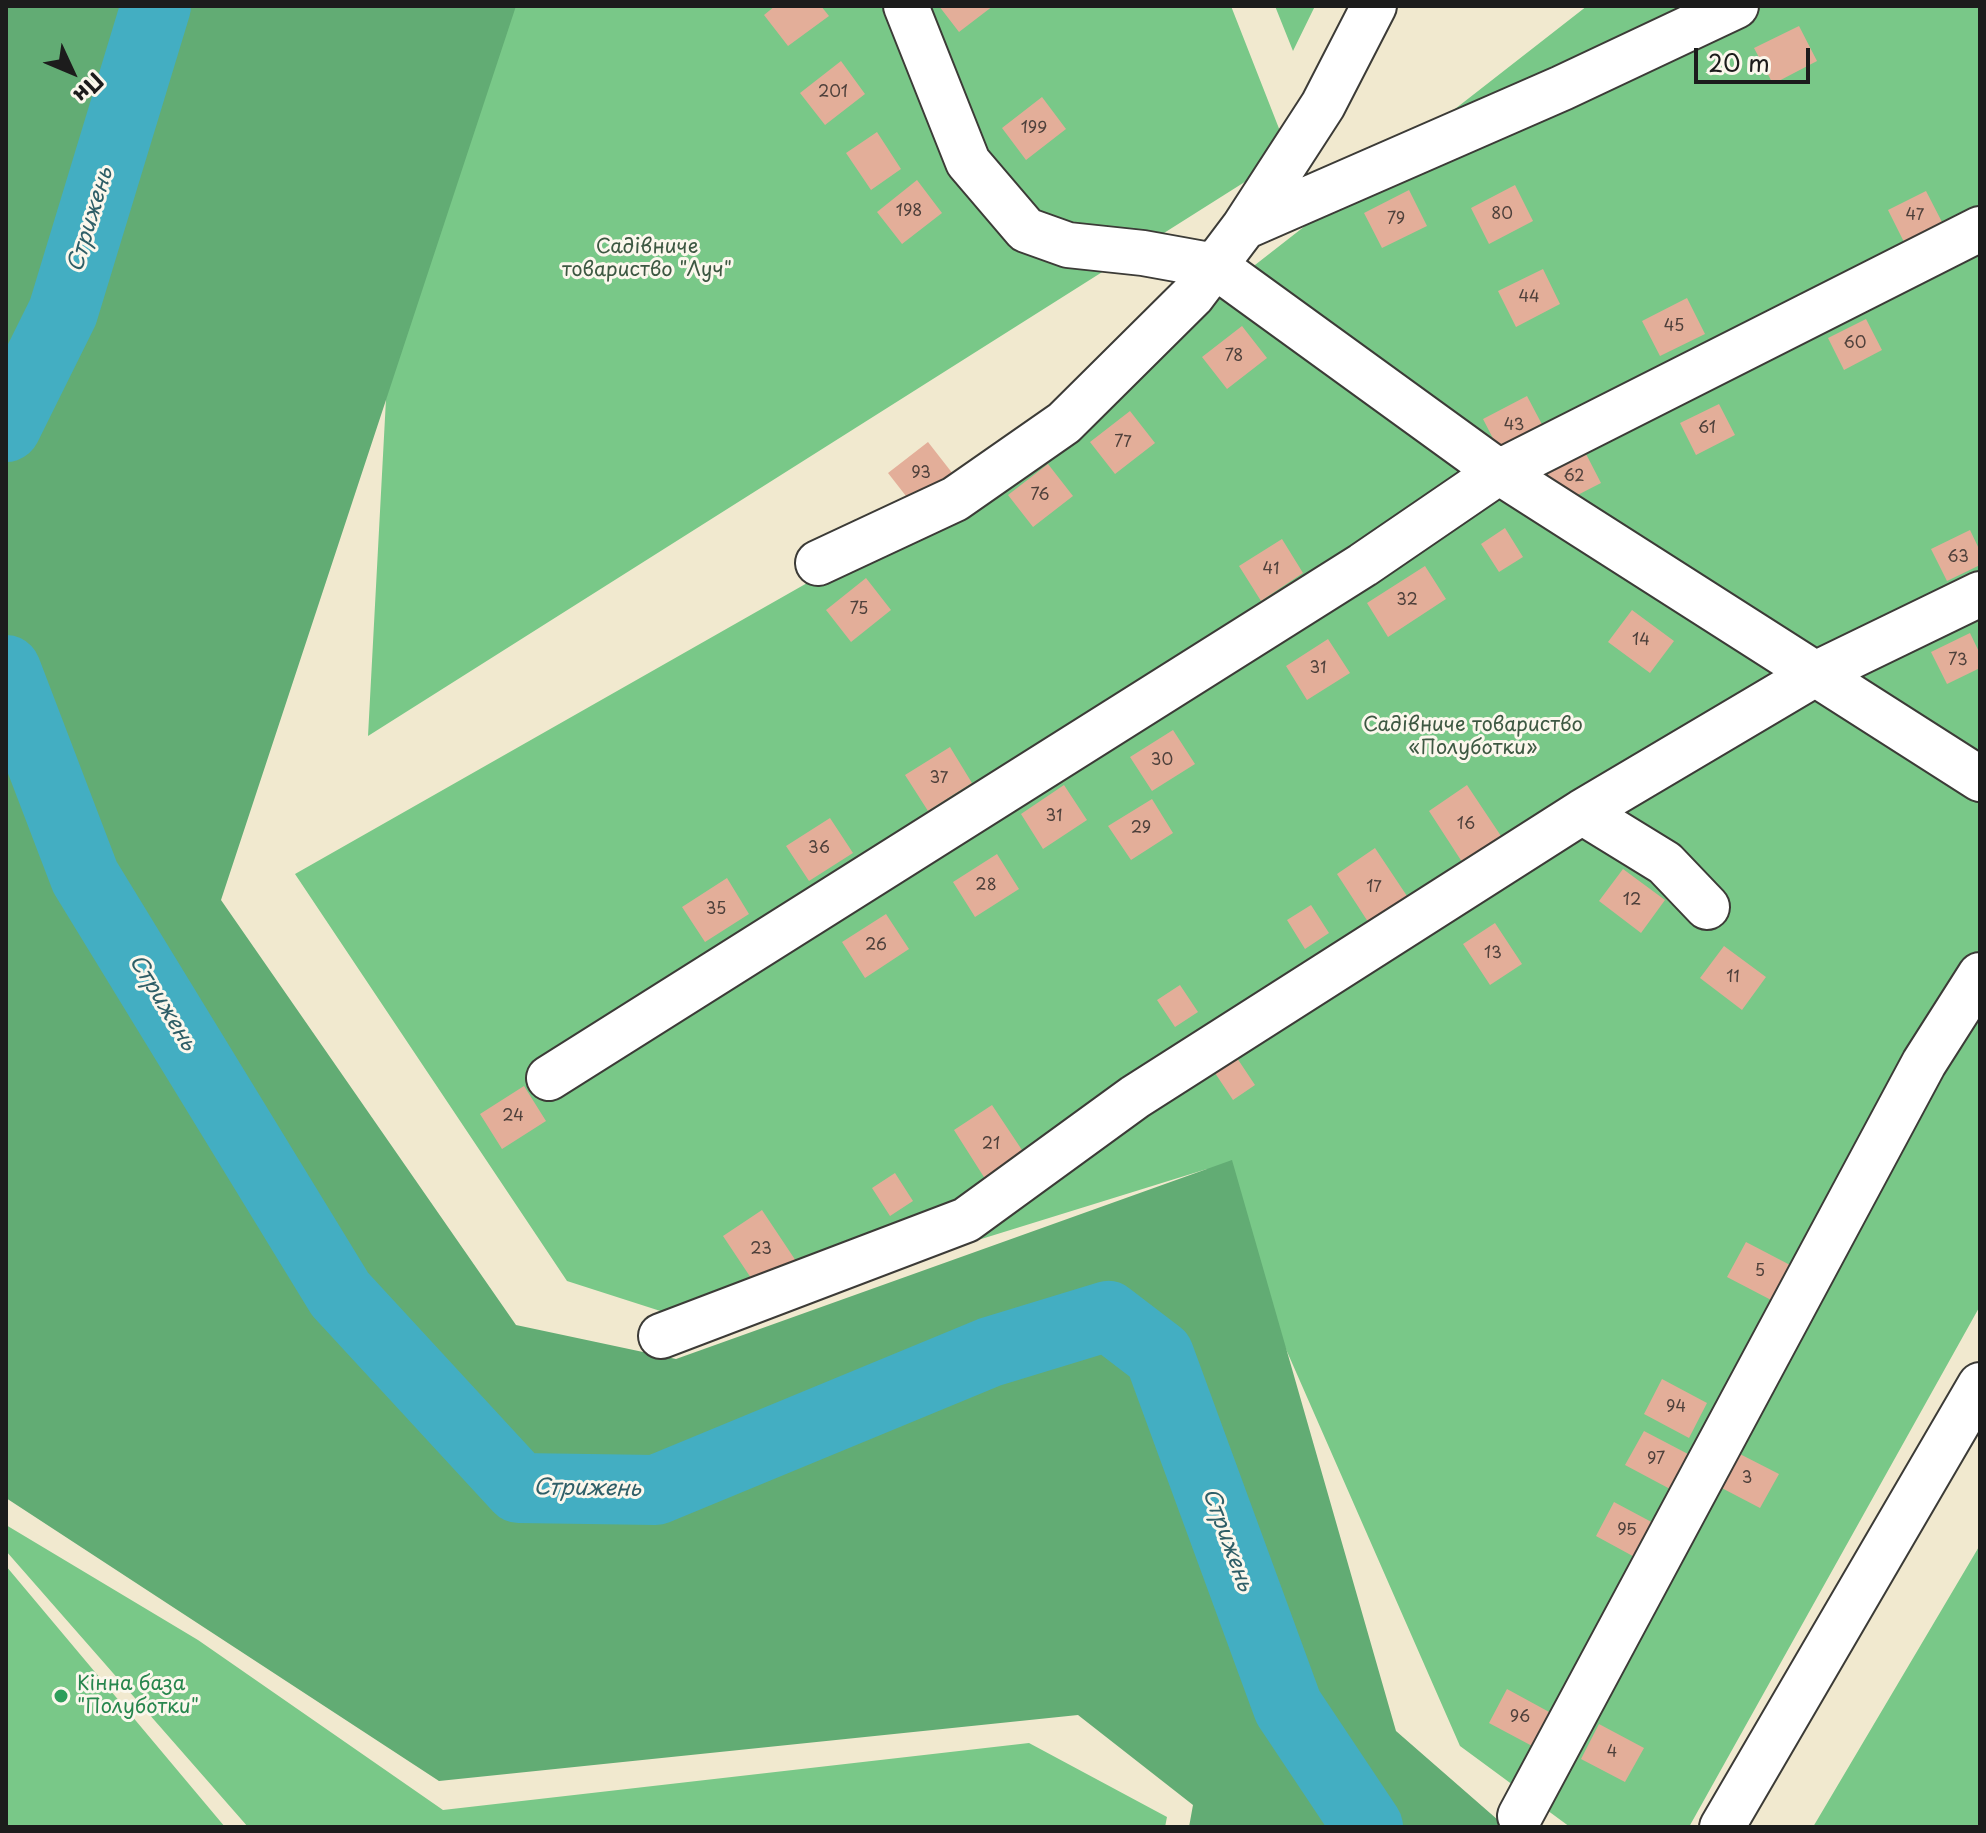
<!DOCTYPE html>
<html>
<head>
<meta charset="utf-8">
<style>
  body { margin:0 }
  #map { position:relative; width:1986px; height:1833px; overflow:hidden; background:#f1e9cf; font-family:"Playpen Sans",sans-serif }
  canvas { display:block }
  .frame { position:absolute; inset:0; border:8px solid #1c1c1c; pointer-events:none }
  .north { position:absolute; left:32px; top:32px; width:80px; height:80px; -webkit-text-stroke:6px #fbf7ec; paint-order:stroke; rotate:134deg; font-size:22px; font-weight:700; line-height:32px; text-align:center; color:#1c1c1c }
  .north::after { content:''; display:block; margin:auto; width:28px; height:36px; background:#1c1c1c; clip-path:polygon(50% 0,100% 100%,50% 72%,0 100%) }
  .scale { position:absolute; left:1694px; top:48px; width:116px; height:36px; box-sizing:border-box; border:4px solid #1c1c1c; border-top:0; padding-left:10px; font-size:24px; line-height:28px; white-space:nowrap; color:#1c1c1c; -webkit-text-stroke:6px #fbf7ec; paint-order:stroke }
</style>
</head>
<body>
<div id="map">
<canvas width="1986" height="1833"></canvas>
<div class="frame"></div>
<div class="north">Пн</div>
<div class="scale">20 m</div>
</div>
<script>
const c = document.querySelector('canvas').getContext('2d');
c.lineJoin = 'round';
function fill(path, color) {
  c.fillStyle = color;
  c.fill(path, 'evenodd');
}
function toPath(rows) {
  const path = new Path2D();
  for (const r of rows) {
    path.moveTo(r[0], r[1]);
    for (let i = 2; i < r.length; i += 2) path.lineTo(r[i], r[i + 1]);
  }
  return path;
}
function strokePath(path, color, width, dash) {
  c.strokeStyle = color;
  c.lineWidth = width;
  c.lineCap = dash ? 'butt' : 'round';
  c.setLineDash(dash || []);
  c.stroke(path);
}
function label(font, color, halo, rows, align = 'center') {
  c.font = font + ' "Playpen Sans",sans-serif';
  c.lineWidth = 6;
  c.setLineDash([]);
  c.textBaseline = 'middle';
  c.strokeStyle = halo;
  c.fillStyle = color;
  for (const [text, x, y, turn = 0] of rows) {
    c.save();
    c.translate(x, y);
    c.rotate((+turn || 0) * Math.PI / 180);
    c.textAlign = isNaN(turn) ? turn : align;
    if (halo) c.strokeText(text, 0, 0);
    c.fillText(text, 0, 0);
    c.restore();
  }
}
fill(toPath([
  [407,6,1231,6,1289,154,368,736],
  [1275,6,1315,6,1293,51],
  [1587,6,1980,6,1980,1306,1689,1827,1570,1827,1460,1746,1207,1169,704,1325,567,1281,295,874,955,499],
  [6,1525,198,1640,443,1810,1029,1743,1167,1817,1165,1827,248,1827,6,1551],
  [1980,1545,1980,1827,1813,1827],
  [6,1566,225,1827,6,1827]
]), '#79c888');
fill(toPath([
  [6,6,516,6,221,900,516,1325,676,1359,1232,1160,1396,1731,1506,1827,1189,1827,1193,1805,1078,1715,439,1781,6,1498]
]), '#62ac74');
strokePath(toPath([
  [6,427,63,312,156,6],
  [6,670,85,877,340,1294,519,1488,656,1490,990,1352,1108,1316,1159,1355,1288,1707,1368,1827]
]), '#43aec2', 70);
fill(toPath([
  [775,6,821,6,829,16,788,46,764,15],
  [939,6,993,6,959,32],
  [1799,26,1817,61,1773,84,1754,48],
  [841,61,865,94,825,125,800,93],
  [1042,97,1066,129,1026,160,1002,128],
  [877,132,901,169,871,190,846,153],
  [917,180,942,213,902,244,877,212],
  [1515,185,1533,221,1489,244,1471,208],
  [1409,190,1427,226,1382,248,1364,213],
  [1926,191,1942,222,1904,242,1888,210],
  [1543,269,1560,304,1516,327,1498,291],
  [1687,298,1705,334,1660,356,1642,321],
  [1866,319,1882,350,1844,370,1828,338],
  [1242,326,1267,358,1227,389,1202,357],
  [1527,396,1546,432,1501,454,1483,419],
  [1719,404,1735,435,1696,455,1680,423],
  [1130,411,1155,443,1115,474,1090,442],
  [928,442,953,474,913,505,888,473],
  [1585,452,1601,483,1562,503,1546,471],
  [1048,464,1073,496,1033,527,1008,495],
  [1505,528,1523,557,1499,572,1481,544],
  [1970,530,1980,551,1980,565,1947,581,1931,549],
  [1282,539,1303,573,1261,601,1239,566],
  [1425,566,1446,599,1388,637,1367,603],
  [866,578,891,610,851,642,826,610],
  [1632,610,1674,641,1650,673,1608,642],
  [1970,633,1980,654,1980,668,1947,684,1931,652],
  [1328,639,1350,673,1307,700,1286,666],
  [1173,730,1195,764,1152,791,1130,757],
  [950,747,972,783,928,811,905,775],
  [1064,785,1087,820,1043,849,1021,814],
  [1467,785,1503,839,1464,865,1429,811],
  [1152,799,1173,833,1131,860,1108,826],
  [830,818,853,853,809,881,786,846],
  [1375,848,1411,902,1372,928,1337,874],
  [997,854,1019,889,975,917,953,882],
  [1623,869,1665,900,1641,933,1599,901],
  [727,878,749,914,705,942,682,907],
  [1311,905,1329,933,1305,949,1287,920],
  [886,914,909,949,865,978,842,942],
  [1495,923,1522,964,1490,985,1463,944],
  [1724,946,1766,977,1742,1010,1700,978],
  [1180,985,1198,1012,1175,1027,1157,1000],
  [1237,1058,1255,1085,1233,1100,1215,1073],
  [524,1086,546,1121,502,1149,480,1114],
  [992,1105,1028,1159,989,1185,954,1130],
  [895,1173,913,1201,890,1216,872,1188],
  [762,1210,798,1264,759,1290,723,1236],
  [1746,1242,1792,1266,1773,1301,1727,1277],
  [1662,1379,1707,1403,1689,1438,1644,1414],
  [1644,1431,1688,1454,1670,1489,1625,1465],
  [1734,1451,1779,1474,1760,1508,1716,1485],
  [1614,1502,1659,1526,1640,1560,1596,1536],
  [1507,1689,1551,1713,1534,1747,1489,1723],
  [1599,1724,1644,1748,1625,1782,1581,1759]
]), '#e3ae99');
const minor = toPath([
  [906,6,968,162,1026,230,1068,245,1143,253,1215,266,1499,472,1980,779],
  [1244,227,1562,88,1736,6],
  [818,563,955,499,1064,423,1192,296,1244,227,1323,105,1374,6],
  [1582,812,1665,863,1707,907],
  [549,1078,1363,565,1499,472,1980,229],
  [661,1336,966,1220,1135,1097,1582,812,1815,674,1980,594],
  [1520,1816,1924,1063,1980,975],
  [1722,1827,1980,1385]
]);
strokePath(minor, '#3c3b37', 48);
strokePath(minor, '#fff', 44);
for (const [x, y, r, color] of [
  [61,1696,8,"#2e9e5b"]
]) {
  const dot = new Path2D();
  dot.arc(x, y, r, 0, 2 * Math.PI);
  c.fillStyle = color;
  c.fill(dot);
  strokePath(dot, '#fbf7ec', 3);
}
label('16px', '#4e403b', null, [
  ["201",833,93],
  ["199",1034,129],
  ["198",909,212],
  ["80",1502,215],
  ["47",1915,216],
  ["79",1396,220],
  ["44",1529,298],
  ["45",1674,327],
  ["60",1855,344],
  ["78",1234,357],
  ["43",1514,426],
  ["61",1707,429],
  ["77",1123,443],
  ["93",921,474],
  ["62",1574,477],
  ["76",1040,496],
  ["63",1958,558],
  ["41",1271,570],
  ["32",1407,601],
  ["75",859,610],
  ["14",1641,641],
  ["73",1958,661],
  ["31",1318,669],
  ["30",1162,761],
  ["37",939,779],
  ["31",1054,817],
  ["16",1466,825],
  ["29",1141,829],
  ["36",819,849],
  ["28",986,886],
  ["17",1374,888],
  ["12",1632,901],
  ["35",716,910],
  ["26",876,946],
  ["13",1493,954],
  ["11",1733,978],
  ["24",513,1117],
  ["21",991,1145],
  ["23",761,1250],
  ["5",1760,1272],
  ["94",1676,1408],
  ["97",1656,1460],
  ["3",1747,1479],
  ["95",1627,1531],
  ["96",1520,1718],
  ["4",1612,1753]
]);
label('20px', '#3d5842', '#fbf7ec', [
  ["Садівниче",647,247],
  ["товариство \"Луч\"",647,270],
  ["Садівниче товариство",1473,725],
  ["«Полуботки»",1473,748]
]);
label('20px', '#27864d', '#fbf7ec', [
  ["Кінна база",77,1684],
  ["\"Полуботки\"",77,1707]
], 'left');
label('italic 22px', '#2e5e67', '#fbf7ec', [
  ["Стрижень",91,220,-73],
  ["Стрижень",162,1003,59],
  ["Стрижень",587,1489,1],
  ["Стрижень",1227,1540,70]
]);
</script>
</body>
</html>
